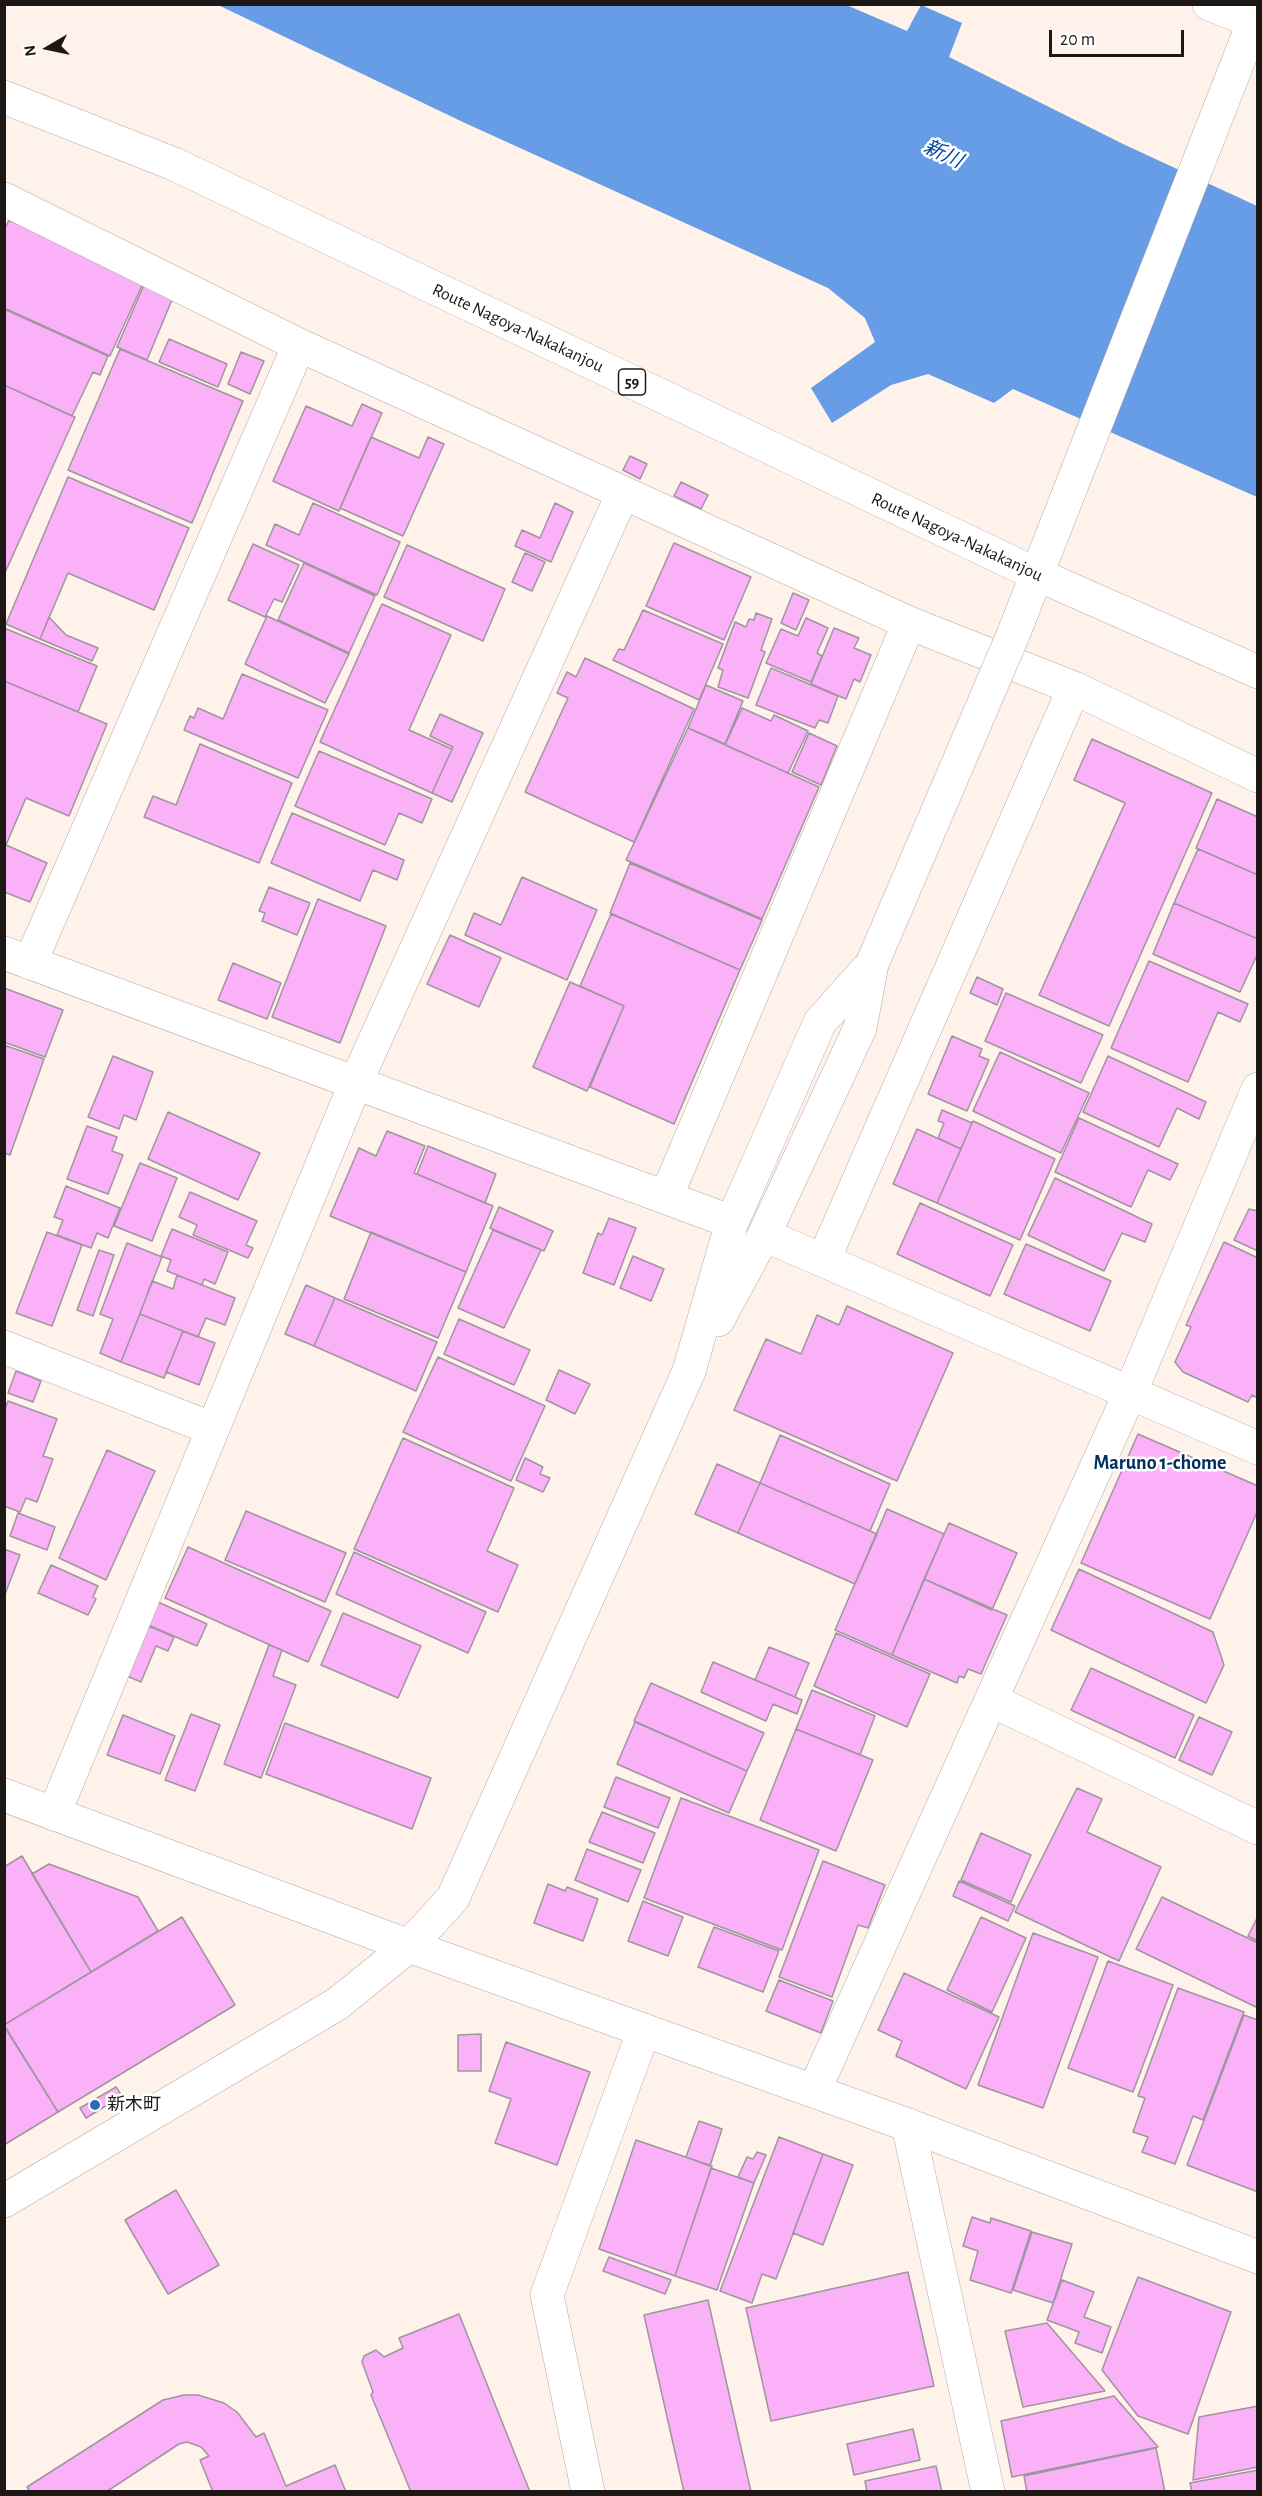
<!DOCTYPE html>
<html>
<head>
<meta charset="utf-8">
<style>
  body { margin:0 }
  #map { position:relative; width:1262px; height:2496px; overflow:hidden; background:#fff2ea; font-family:"Alegreya Sans",sans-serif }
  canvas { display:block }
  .frame { position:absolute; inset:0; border:6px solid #1d1816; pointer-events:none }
  .north { position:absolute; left:18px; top:18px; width:60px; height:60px; -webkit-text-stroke:4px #fff; paint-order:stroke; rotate:261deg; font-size:16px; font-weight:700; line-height:24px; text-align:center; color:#1d1816 }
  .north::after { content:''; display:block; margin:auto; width:21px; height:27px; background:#1d1816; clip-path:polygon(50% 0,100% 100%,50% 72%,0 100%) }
  .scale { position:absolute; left:1049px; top:30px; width:135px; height:27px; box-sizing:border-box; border:3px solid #1d1816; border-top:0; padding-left:8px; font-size:18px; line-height:21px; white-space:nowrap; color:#1d1816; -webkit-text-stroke:4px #fff; paint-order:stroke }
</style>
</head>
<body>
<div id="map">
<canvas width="1262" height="2496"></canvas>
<div class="frame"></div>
<div class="north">N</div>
<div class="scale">20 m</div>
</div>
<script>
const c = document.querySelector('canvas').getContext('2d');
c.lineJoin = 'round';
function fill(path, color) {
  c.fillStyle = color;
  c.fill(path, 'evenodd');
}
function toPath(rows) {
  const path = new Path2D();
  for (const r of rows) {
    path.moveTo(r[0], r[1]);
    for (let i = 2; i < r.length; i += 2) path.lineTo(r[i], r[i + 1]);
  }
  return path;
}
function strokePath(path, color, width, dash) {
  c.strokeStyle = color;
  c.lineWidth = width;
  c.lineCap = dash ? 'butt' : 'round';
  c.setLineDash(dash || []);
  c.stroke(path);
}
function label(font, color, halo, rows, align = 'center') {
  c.font = font + ' "Alegreya Sans","Noto Sans JP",sans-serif';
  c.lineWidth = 5;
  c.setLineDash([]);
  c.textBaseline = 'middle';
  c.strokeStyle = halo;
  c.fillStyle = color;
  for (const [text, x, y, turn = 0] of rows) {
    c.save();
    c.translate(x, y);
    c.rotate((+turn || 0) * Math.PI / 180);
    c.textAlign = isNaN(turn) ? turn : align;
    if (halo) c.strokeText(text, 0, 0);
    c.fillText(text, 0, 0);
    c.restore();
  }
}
fill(toPath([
  [844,4,907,31,921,5,962,23,949,57,1123,144,1257,206,1257,497,1013,389,994,403,928,374,891,385,832,423,811,388,875,342,865,318,828,288,465,123,218,5]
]), '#679ce7');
const building = toPath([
  [9,220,144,281,110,356,4,308,4,230,9,220],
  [147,278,176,290,147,360,117,347,147,278],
  [4,309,108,356,100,375,93,372,72,416,4,385,4,309],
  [169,339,227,364,218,387,159,362,169,339],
  [120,349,243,401,192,523,68,470,120,349],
  [241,352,264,361,250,394,228,384,241,352],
  [4,385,75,417,4,575,4,385],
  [362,404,382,413,339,511,273,481,306,406,352,426,362,404],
  [371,437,419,458,428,437,444,444,403,536,340,508,371,437],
  [630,456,647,464,640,479,623,470,630,456],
  [68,477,189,528,154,610,68,573,40,639,6,624,68,477],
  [681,482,708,495,701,509,674,496,681,482],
  [313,503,400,542,377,595,266,545,275,524,299,535,313,503],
  [555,503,573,512,551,562,515,546,522,530,540,538,555,503],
  [674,543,751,577,724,640,646,606,674,543],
  [253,544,299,565,282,602,274,599,265,617,228,600,253,544],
  [407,545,505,589,483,641,384,597,407,545],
  [525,553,545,562,532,591,512,582,525,553],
  [304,563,375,596,349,653,278,620,304,563],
  [793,593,809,600,796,630,781,623,793,593],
  [382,604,451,635,409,730,452,749,432,793,320,742,382,604],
  [643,610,723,644,699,700,613,660,619,649,624,650,643,610],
  [756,613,772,619,761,650,765,652,748,698,718,687,723,670,718,668,735,622,746,627,749,619,754,620,756,613],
  [267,616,349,654,325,703,245,664,267,616],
  [49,617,66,635,98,648,92,661,40,639,49,617],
  [806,618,828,628,817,653,822,656,811,682,766,663,781,629,798,636,806,618],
  [4,628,97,666,78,712,4,681,4,628],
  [834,628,859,638,854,648,871,655,860,682,854,679,846,699,811,684,834,628],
  [585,658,694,709,634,842,525,792,568,698,557,693,567,672,576,677,585,658],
  [771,668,838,696,828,723,819,720,815,728,756,705,771,668],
  [242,674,328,710,298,778,184,730,190,716,194,718,198,708,223,719,242,674],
  [4,681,107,724,69,816,26,798,6,845,47,863,30,902,4,892,4,681],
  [706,685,743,701,725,744,688,728,706,685],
  [742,708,771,721,774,715,808,731,788,773,725,745,742,708],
  [440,714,483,733,452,802,432,793,453,747,430,736,440,714],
  [688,728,819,787,762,919,626,860,688,728],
  [809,733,837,746,821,785,792,772,809,733],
  [1092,739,1212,793,1109,1026,1039,995,1125,803,1074,780,1092,739],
  [200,744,292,783,259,863,144,817,153,796,176,805,200,744],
  [319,751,432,799,422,823,399,813,385,845,295,806,319,751],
  [1217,799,1258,817,1258,875,1196,848,1217,799],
  [292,813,404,860,397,880,373,870,360,901,271,863,292,813],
  [1198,849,1258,875,1258,939,1174,903,1198,849],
  [630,863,762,920,740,970,610,913,630,863],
  [522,877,597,910,567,980,465,935,474,913,501,925,522,877],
  [269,887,310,903,297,935,262,921,265,913,259,911,269,887],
  [318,899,386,926,340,1043,272,1017,318,899],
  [1174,903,1258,939,1258,953,1240,992,1153,954,1174,903],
  [611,914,740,970,674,1124,590,1087,624,1006,580,986,611,914],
  [450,935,501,958,479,1007,427,984,450,935],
  [1149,961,1248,1004,1240,1022,1218,1012,1188,1082,1111,1048,1149,961],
  [233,963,281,983,267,1019,218,1000,233,963],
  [977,977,1003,989,997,1005,970,993,977,977],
  [570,982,624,1006,587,1091,533,1067,570,982],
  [4,988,63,1010,45,1057,4,1042,4,988],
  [1006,993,1103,1035,1081,1083,985,1041,1006,993],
  [952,1036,982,1049,979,1056,989,1060,967,1111,928,1094,952,1036],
  [4,1045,44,1059,10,1155,4,1153,4,1045],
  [1000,1052,1089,1093,1061,1153,973,1111,1000,1052],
  [113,1056,153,1072,136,1120,124,1115,119,1129,88,1117,113,1056],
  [1108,1056,1206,1102,1199,1119,1177,1108,1159,1147,1083,1112,1108,1056],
  [942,1110,972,1123,961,1149,938,1138,944,1123,938,1121,942,1110],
  [168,1112,260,1153,238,1200,148,1159,168,1112],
  [1079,1118,1178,1164,1170,1180,1148,1170,1131,1207,1055,1172,1079,1118],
  [973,1121,1055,1159,1020,1240,937,1203,973,1121],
  [87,1126,117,1137,112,1151,123,1155,108,1194,67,1179,87,1126],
  [917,1129,961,1149,937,1203,893,1184,917,1129],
  [387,1131,425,1146,414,1173,493,1206,466,1272,330,1216,359,1148,376,1156,387,1131],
  [428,1146,496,1174,485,1203,417,1174,428,1146],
  [140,1163,177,1178,152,1241,114,1226,140,1163],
  [1055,1178,1152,1224,1145,1242,1122,1233,1104,1271,1028,1235,1055,1178],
  [66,1186,120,1208,108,1238,97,1233,91,1248,57,1235,63,1220,54,1217,66,1186],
  [190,1192,257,1221,246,1245,253,1248,248,1258,193,1235,197,1225,179,1217,190,1192],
  [920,1203,1013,1245,990,1296,897,1254,920,1203],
  [499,1207,553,1231,544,1251,490,1228,499,1207],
  [1249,1209,1258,1211,1258,1251,1234,1240,1249,1209],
  [609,1218,636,1228,614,1285,583,1273,598,1233,602,1235,609,1218],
  [172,1229,228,1252,215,1284,204,1279,202,1285,167,1271,171,1260,161,1256,172,1229],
  [493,1230,541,1250,504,1328,458,1308,493,1230],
  [47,1232,82,1245,52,1326,16,1313,47,1232],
  [371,1232,466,1272,438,1338,344,1299,371,1232],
  [1224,1242,1258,1258,1258,1398,1252,1395,1248,1402,1183,1372,1175,1362,1191,1327,1186,1325,1224,1242],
  [127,1243,162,1257,121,1362,100,1353,113,1319,100,1314,127,1243],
  [1026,1244,1111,1281,1090,1331,1004,1294,1026,1244],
  [99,1250,114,1255,93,1316,77,1310,99,1250],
  [633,1256,664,1269,651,1301,620,1288,633,1256],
  [177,1275,235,1298,225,1325,206,1318,198,1337,140,1314,152,1281,173,1289,177,1275],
  [306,1285,335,1298,314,1346,285,1334,306,1285],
  [335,1298,437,1342,416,1391,314,1346,335,1298],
  [847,1306,953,1353,897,1481,734,1410,766,1339,801,1354,817,1315,839,1325,847,1306],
  [140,1314,183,1331,164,1378,121,1362,140,1314],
  [459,1319,530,1350,514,1385,444,1354,459,1319],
  [183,1331,215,1343,199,1385,166,1372,183,1331],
  [438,1357,545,1406,511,1481,403,1432,438,1357],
  [559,1370,590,1384,575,1414,546,1400,559,1370],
  [16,1371,41,1381,33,1402,8,1393,16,1371],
  [8,1401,57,1419,43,1456,53,1459,37,1502,26,1498,20,1512,4,1506,4,1411,8,1401],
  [1138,1434,1258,1486,1258,1510,1210,1619,1081,1563,1138,1434],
  [780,1435,890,1484,870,1531,760,1483,780,1435],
  [403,1438,514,1488,487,1551,518,1565,498,1612,354,1549,403,1438],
  [107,1450,155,1471,106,1580,59,1558,107,1450],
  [525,1458,543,1467,540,1474,550,1478,543,1492,516,1480,525,1458],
  [717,1464,760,1483,738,1533,695,1514,717,1464],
  [760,1483,877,1534,855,1584,738,1533,760,1483],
  [887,1509,944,1534,892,1655,835,1630,887,1509],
  [246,1511,346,1553,325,1602,225,1560,246,1511],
  [18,1513,55,1527,47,1550,10,1536,18,1513],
  [949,1523,1017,1553,992,1610,924,1579,949,1523],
  [188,1547,331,1611,308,1662,165,1598,188,1547],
  [4,1549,20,1555,4,1597,4,1549],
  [354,1552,486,1612,468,1653,336,1594,354,1552],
  [51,1565,98,1586,93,1597,96,1599,88,1615,38,1593,51,1565],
  [1079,1569,1213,1632,1224,1665,1206,1703,1051,1630,1079,1569],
  [924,1579,1007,1615,981,1674,968,1669,964,1678,959,1676,957,1683,892,1655,924,1579],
  [158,1602,207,1624,197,1646,148,1625,158,1602],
  [343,1613,421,1646,398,1698,321,1665,343,1613],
  [149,1626,174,1637,168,1651,156,1646,141,1682,127,1676,149,1626],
  [836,1633,930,1674,907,1727,814,1686,836,1633],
  [269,1645,282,1650,273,1676,296,1685,261,1778,224,1764,269,1645],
  [769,1647,809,1663,795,1697,755,1680,769,1647],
  [713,1662,802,1700,797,1714,773,1704,766,1721,701,1692,713,1662],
  [1091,1668,1194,1715,1175,1758,1071,1710,1091,1668],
  [651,1683,764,1733,747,1771,634,1721,651,1683],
  [812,1690,875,1716,860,1755,796,1729,812,1690],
  [191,1714,220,1725,195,1791,165,1780,191,1714],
  [123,1715,175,1736,160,1774,107,1755,123,1715],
  [1199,1717,1232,1732,1212,1775,1179,1760,1199,1717],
  [635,1722,747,1771,729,1813,617,1764,635,1722],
  [285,1723,431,1778,412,1829,266,1774,285,1723],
  [796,1729,873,1760,836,1851,760,1820,796,1729],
  [616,1777,670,1798,658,1828,604,1807,616,1777],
  [1077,1788,1102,1799,1087,1832,1161,1867,1119,1961,1015,1912,1077,1788],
  [681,1798,819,1850,782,1950,644,1898,681,1798],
  [602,1812,655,1833,643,1863,589,1842,602,1812],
  [981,1833,1031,1855,1011,1902,961,1880,981,1833],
  [587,1849,641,1870,628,1902,575,1880,587,1849],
  [22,1856,91,1972,4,2025,4,1867,22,1856],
  [823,1861,885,1885,868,1928,858,1925,832,1997,779,1977,823,1861],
  [49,1864,138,1897,158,1931,91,1972,32,1874,49,1864],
  [959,1881,1015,1906,1008,1921,953,1896,959,1881],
  [548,1884,565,1891,567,1887,598,1899,583,1941,534,1923,548,1884],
  [1162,1897,1258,1943,1258,2008,1136,1949,1162,1897],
  [643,1901,683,1917,668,1956,628,1941,643,1901],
  [1258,1916,1258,1941,1248,1936,1258,1916],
  [182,1917,235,2005,58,2112,4,2025,182,1917],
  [981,1917,1026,1938,992,2012,947,1990,981,1917],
  [714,1927,779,1951,763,1992,698,1967,714,1927],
  [1033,1933,1098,1957,1043,2108,978,2085,1033,1933],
  [1108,1961,1173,1985,1133,2092,1068,2068,1108,1961],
  [904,1973,999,2017,966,2089,896,2056,902,2041,878,2030,904,1973],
  [779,1980,833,2001,821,2033,766,2011,779,1980],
  [1178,1988,1244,2012,1203,2120,1193,2116,1175,2164,1142,2152,1148,2137,1133,2132,1145,2098,1138,2096,1178,1988],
  [1244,2015,1258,2020,1258,2192,1187,2165,1244,2015],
  [4,2026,58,2112,4,2145,4,2026],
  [481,2034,481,2071,458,2071,458,2035,481,2034],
  [506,2042,590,2072,557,2165,495,2143,511,2099,489,2091,506,2042],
  [116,2087,122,2096,86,2118,80,2108,116,2087],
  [699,2121,722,2129,710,2166,686,2157,699,2121],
  [779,2137,823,2154,776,2279,762,2274,752,2303,720,2291,779,2137],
  [636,2140,712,2166,675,2276,599,2249,636,2140],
  [757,2152,766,2155,754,2183,738,2177,747,2157,753,2159,757,2152],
  [823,2154,853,2165,823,2245,793,2233,823,2154],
  [711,2168,754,2183,717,2290,675,2276,711,2168],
  [176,2190,219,2265,168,2294,125,2220,176,2190],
  [972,2217,990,2223,991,2218,1031,2231,1011,2293,970,2280,978,2251,963,2246,972,2217],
  [1032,2232,1072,2244,1053,2303,1013,2290,1032,2232],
  [609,2257,671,2280,665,2294,603,2271,609,2257],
  [908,2272,934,2386,771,2421,746,2308,908,2272],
  [1138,2277,1231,2312,1188,2434,1138,2416,1102,2370,1138,2277],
  [1062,2280,1094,2292,1084,2317,1111,2327,1102,2353,1075,2343,1079,2332,1047,2320,1062,2280],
  [708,2300,751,2492,684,2492,644,2315,708,2300],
  [459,2314,530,2492,411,2492,371,2395,373,2392,362,2362,364,2356,376,2350,384,2357,403,2348,399,2338,459,2314],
  [1047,2323,1105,2391,1023,2407,1005,2331,1047,2323],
  [184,2395,198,2395,224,2403,237,2412,256,2437,264,2433,286,2486,335,2465,346,2492,213,2492,200,2460,209,2456,201,2447,187,2442,179,2444,106,2492,30,2492,27,2487,163,2400,184,2395],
  [1114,2396,1158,2447,1012,2477,1001,2421,1114,2396],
  [1258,2406,1258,2467,1193,2480,1199,2417,1258,2406],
  [913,2429,920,2460,854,2475,847,2444,913,2429],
  [1156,2448,1165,2492,1027,2492,1024,2476,1156,2448],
  [936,2466,942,2492,867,2492,865,2481,936,2466],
  [1258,2470,1258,2492,1192,2492,1190,2483,1258,2470]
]);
fill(building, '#fab1f8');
strokePath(building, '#9f959f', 1.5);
const street = toPath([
  [1209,4,1258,23],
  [4,199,299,345,909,623,1074,688,1258,776],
  [4,953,732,1222],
  [30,963,299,345],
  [666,1197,909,623],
  [764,1235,1258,1448],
  [824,1259,1074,688],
  [718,1320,764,1235,860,1028,872,964],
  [4,1347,213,1429],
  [689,1371,732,1222,820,1022,872,964],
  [991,1700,1258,1828],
  [54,1814,356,1082,623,493],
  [814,2091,1130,1393,1258,1089],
  [908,2125,988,2492],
  [588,2492,547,2295,644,2030]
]);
const secondary = toPath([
  [1013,635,1258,11],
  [4,1795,409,1946,908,2125,1258,2257],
  [4,2201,337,2004,409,1946,453,1898,689,1371]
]);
const primary = toPath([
  [4,97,174,164,1036,574,1258,672]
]);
strokePath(street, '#b7aaa3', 34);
strokePath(secondary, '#b7aaa3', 34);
strokePath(primary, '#b7aaa3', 34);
strokePath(street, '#fff', 33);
strokePath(secondary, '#fff', 33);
strokePath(primary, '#fff', 33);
const secondaryBridge = toPath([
  [872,964,1013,635]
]);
strokePath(secondaryBridge, '#b7aaa3', 34, []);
strokePath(secondaryBridge, '#fff', 33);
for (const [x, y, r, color] of [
  [95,2105,6,"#296cbd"]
]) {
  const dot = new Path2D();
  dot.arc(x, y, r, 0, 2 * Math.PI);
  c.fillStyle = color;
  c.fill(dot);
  strokePath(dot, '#fff', 2);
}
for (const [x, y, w] of [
  [632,382,27]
]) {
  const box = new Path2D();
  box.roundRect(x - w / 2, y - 13, w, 26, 4.5);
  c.fillStyle = '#fff';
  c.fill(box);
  strokePath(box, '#1d1816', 1.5);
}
label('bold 16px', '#1d1816', null, [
  ["59",632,382]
]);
label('18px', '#1d1816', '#fff', [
  ["Route Nagoya-Nakakanjou",518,328,25],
  ["Route Nagoya-Nakakanjou",957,537,25]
]);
label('18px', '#1d1816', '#fff', [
  ["新木町",107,2105]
], 'left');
label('italic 20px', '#004aa1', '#fff', [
  ["新川",943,154,25]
]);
label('bold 20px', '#012d5f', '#fff', [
  ["Maruno 1-chome",1160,1463]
]);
</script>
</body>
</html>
